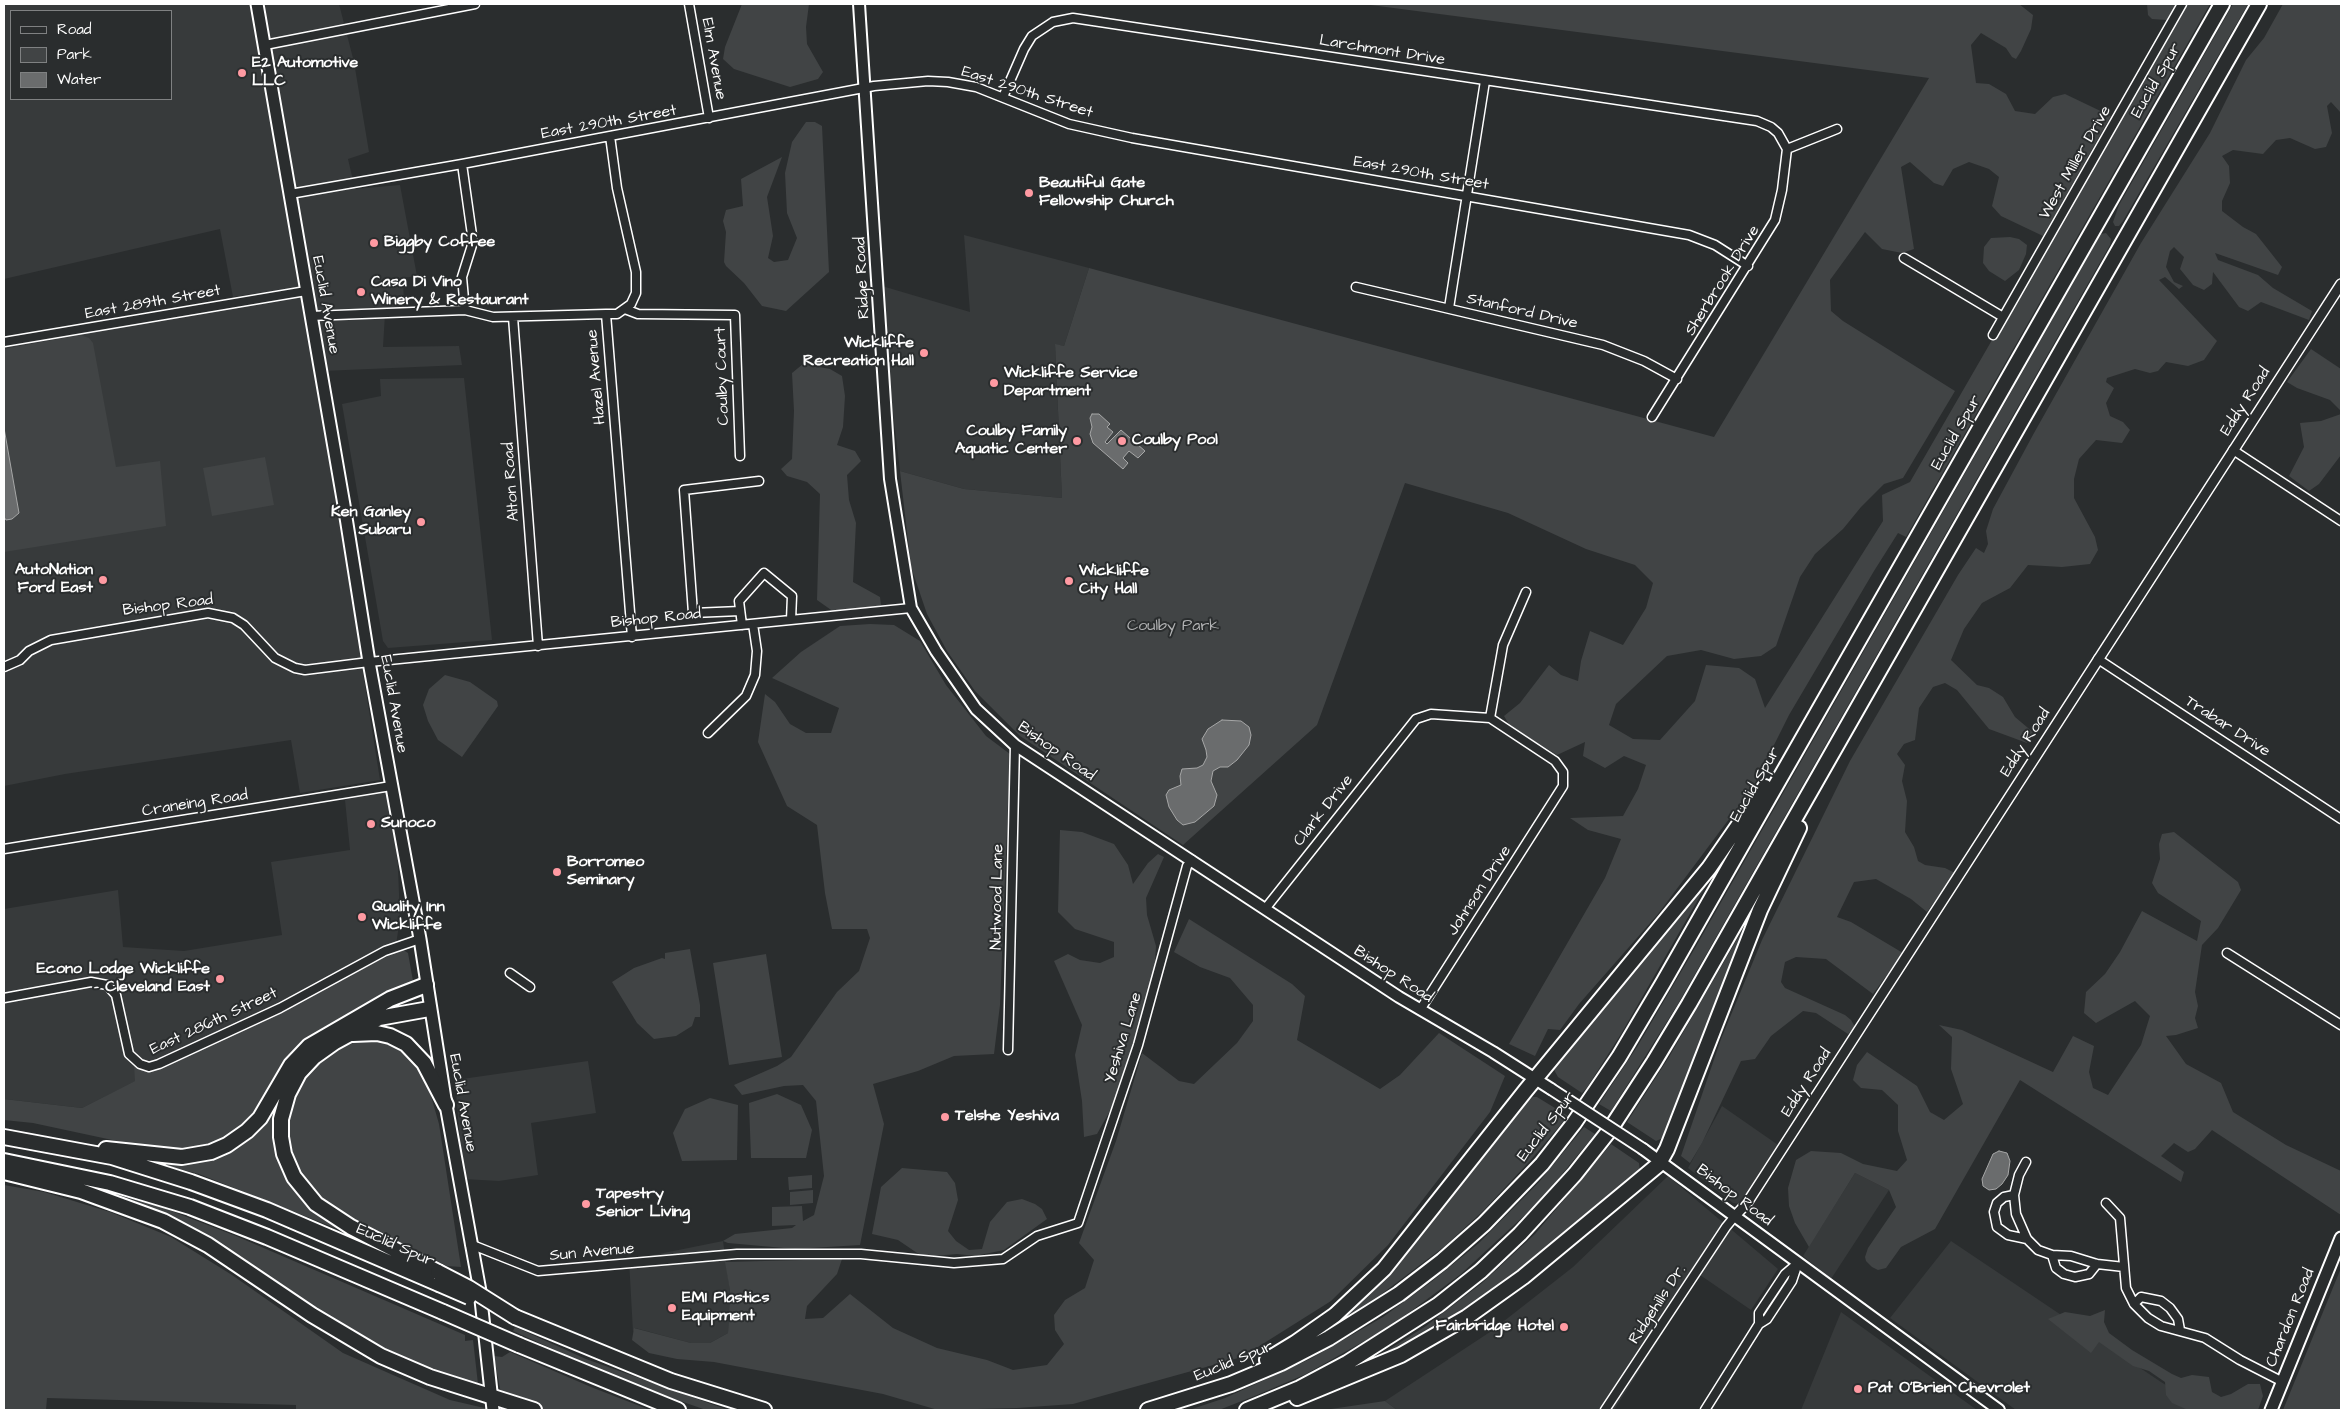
<!DOCTYPE html>
<html>
<head>
<meta charset="utf-8">
<style>
  body { margin:0 }
  #map { position:relative; width:2345px; height:1414px; overflow:hidden; background:#2a2d2e; font-family:"Architects Daughter",sans-serif }
  canvas { display:block }
  .frame { position:absolute; inset:0; border:5px solid #fff; pointer-events:none }
  .legend { position:absolute; left:10px; top:10px; width:162px; height:90px; box-sizing:border-box; background:#2a2d2e; border:1px solid #7f8182; margin:0; padding:6px 9px; list-style:none; font-size:15px; color:#fff }
  .legend li { display:flex; align-items:center; gap:10px; height:25px }
  .legend b { width:25px; border:1px solid #7f8182 }
</style>
</head>
<body>
<div id="map">
<canvas width="2345" height="1414"></canvas>
<div class="frame"></div>
<ul class="legend">
<li><b style="height:6px;background:#2a2d2e"></b>Road</li>
<li><b style="height:14px;background:#414445"></b>Park</li>
<li><b style="height:14px;background:#6a6c6d"></b>Water</li>
</ul>
</div>
<script>
const c = document.querySelector('canvas').getContext('2d');
c.lineJoin = 'round';
function fill(path, color) {
  c.fillStyle = color;
  c.fill(path, 'evenodd');
}
function toPath(rows) {
  const path = new Path2D();
  for (const r of rows) {
    path.moveTo(r[0], r[1]);
    for (let i = 2; i < r.length; i += 2) path.lineTo(r[i], r[i + 1]);
  }
  return path;
}
function strokePath(path, color, width, dash) {
  c.strokeStyle = color;
  c.lineWidth = width;
  c.lineCap = dash ? 'butt' : 'round';
  c.setLineDash(dash || []);
  c.stroke(path);
}
function label(font, color, halo, rows, align = 'center') {
  c.font = font + ' "Architects Daughter",sans-serif';
  c.lineWidth = 4;
  c.setLineDash([]);
  c.textBaseline = 'middle';
  c.strokeStyle = halo;
  c.fillStyle = color;
  for (const [text, x, y, turn = 0] of rows) {
    c.save();
    c.translate(x, y);
    c.rotate((+turn || 0) * Math.PI / 180);
    c.textAlign = isNaN(turn) ? turn : align;
    if (halo) c.strokeText(text, 0, 0);
    c.fillText(text, 0, 0);
    c.restore();
  }
}
fill(toPath([
  [4,4,253,4,303,286,233,297,220,229,4,279],
  [11,11,171,11,171,99,11,99],
  [260,4,339,4,354,62,369,152,348,159,355,189,400,185,417,276,403,278,404,307,350,311,385,314,383,347,459,346,462,365,323,371],
  [964,235,1089,268,1064,346,1055,345,1062,498,964,489,900,471,887,363,882,286,970,312],
  [303,294,380,780,300,793,291,740,65,774,4,786,4,345],
  [464,378,492,640,388,648,383,641,342,404,381,396,380,379],
  [388,790,397,843,400,919,395,951,82,1108,4,1099,4,909,118,890,123,947,184,951,282,935,271,862,350,850,345,800],
  [588,1061,596,1113,531,1123,538,1175,499,1181,463,1179,455,1080],
  [1722,1106,1781,1147,1749,1197,1740,1204,1733,1203,1688,1168],
  [1855,1173,1889,1190,1831,1279,1803,1256],
  [1668,1176,1778,1269,1751,1310,1700,1275,1614,1410,1397,1410,1385,1401,1490,1332,1573,1267],
  [723,1241,730,1291,728,1333,710,1343,691,1343,635,1328,633,1332,629,1260],
  [1951,1241,2161,1382,2206,1410,2016,1410,1890,1318],
  [1841,1312,1977,1410,1801,1410]
]), '#373a3b');
fill(toPath([
  [742,4,809,4,806,27,807,44,823,72,818,79,790,87,734,69,723,59,725,47],
  [1363,4,2019,4,2033,15,2031,29,2021,51,2016,59,2012,57,2006,48,1981,33,1971,45,1976,83,1989,84,2006,94,2015,111,2035,114,2053,97,2065,94,2111,116,2043,236,2001,216,1992,206,1999,177,1989,169,1969,162,1953,169,1943,186,1934,183,1910,162,1901,167,1914,249,1902,253,1882,249,1865,232,1830,280,1831,311,1843,321,1955,391,1903,478,1884,484,1861,507,1843,529,1815,554,1800,577,1776,646,1761,656,1734,659,1701,650,1667,656,1616,704,1609,725,1633,739,1660,740,1695,701,1706,665,1739,668,1755,679,1765,708,1883,521,1882,495,1910,482,2186,4,2210,4,1906,537,1898,533,1874,571,1789,715,1753,787,1658,914,1579,1004,1560,1030,1548,1029,1535,1056,1509,1044,1605,878,1621,839,1588,830,1570,818,1623,816,1638,789,1646,765,1624,756,1605,768,1583,756,1585,742,1557,755,1510,726,1504,716,1520,703,1549,665,1561,675,1578,681,1581,661,1590,631,1623,645,1646,608,1653,583,1635,565,1586,549,1508,513,1405,483,1317,725,1183,845,1020,736,975,691,947,651,927,614,911,567,900,471,964,489,1062,498,1055,344,1064,346,1089,268,1714,437,1929,78],
  [2147,4,2177,4,2167,20,2152,19,2148,15],
  [2233,4,2248,4,2123,221,2119,226,2115,226,2113,222,2119,205],
  [2283,4,2341,4,2341,113,2331,102,2327,106,2332,133,2326,147,2315,149,2290,138,2276,140,2263,154,2233,150,2222,156,2229,166,2230,183,2222,201,2222,211,2243,227,2256,234,2282,267,2278,275,2215,253,2218,260,2258,275,2273,288,2312,311,2309,320,2261,302,2248,311,2239,307,2213,272,2212,284,2204,290,2193,285,2180,269,2184,257,2174,247,2170,251,2166,267,2174,282,2183,286,2179,289,2165,277,2159,280,2217,341,2204,360,2188,366,2166,362,2158,371,2150,373,2135,369,2107,378,2106,382,2114,388,2106,403,2110,416,2123,422,2130,430,2122,443,2096,440,2079,459,2074,479,2074,498,2095,537,2098,550,2090,564,2062,567,2028,565,2010,588,1982,603,1964,629,1951,660,1977,685,1989,688,2003,697,2015,717,2034,733,2027,743,1989,729,1957,690,1945,683,1933,687,1919,708,1915,740,1904,744,1897,754,1905,765,1902,781,1907,801,1905,832,1914,847,1918,861,1925,865,1945,868,1955,873,1927,912,1911,899,1876,879,1854,882,1837,917,1851,922,1903,953,1873,994,1826,959,1796,957,1785,962,1781,982,1785,988,1845,1015,1851,1020,1855,1027,1848,1034,1816,1013,1803,1011,1771,1036,1755,1059,1741,1061,1702,1143,1690,1163,1681,1156,1721,1039,1762,940,1850,761,1958,575,1976,548,1984,553,1988,544,1986,531,1993,509,2034,433,2141,243,2210,133,2246,60,2264,38],
  [806,122,815,122,822,126,829,272,786,311,762,306,744,283,726,266,724,262,726,232,723,221,726,210,743,206,741,179,782,157,767,197,773,236,768,258,774,262,788,260,797,238,787,213,785,173,792,142],
  [2106,233,2111,239,2110,245,1678,1004,1611,1111,1599,1104,1637,1047,1695,948,2101,234],
  [2010,237,2019,239,2027,245,2026,254,2019,270,2005,281,1989,271,1983,263,1984,247,1991,238],
  [80,335,89,338,93,343,116,467,160,461,166,526,4,552,4,349],
  [2311,349,2341,369,2341,411,2330,400,2297,388,2287,382],
  [803,364,830,369,842,376,845,396,843,427,837,445,855,451,861,461,847,475,849,500,856,523,853,582,880,597,881,605,875,607,834,612,817,600,820,494,807,482,787,476,781,469,792,459,794,411,792,373],
  [2341,414,2341,455,2319,484,2309,491,2289,476,2304,447,2300,423,2321,421],
  [265,457,274,505,212,516,203,468],
  [870,624,894,625,920,641,946,685,986,736,1010,754,1000,1005,994,1054,954,1056,918,1071,873,1084,884,1124,860,1245,795,1249,728,1243,723,1241,735,1234,792,1228,796,1225,772,1226,772,1207,802,1206,803,1221,814,1215,824,1176,816,1101,803,1085,784,1086,742,1095,734,1085,777,1066,791,1057,837,992,859,971,870,938,867,929,832,929,825,893,817,825,787,806,758,742,765,694,775,702,790,724,806,733,831,733,839,708,772,678,801,652,840,626],
  [445,675,470,682,497,701,498,706,462,757,438,740,428,721,423,705,429,689],
  [1060,830,1082,832,1114,844,1128,865,1133,884,1148,863,1158,854,1164,857,1146,898,1147,915,1156,946,1154,977,1124,1075,1111,1109,1097,1134,1084,1137,1082,1101,1075,1055,1082,1025,1054,961,1068,954,1080,960,1100,963,1114,957,1114,942,1075,929,1058,912],
  [2174,832,2238,882,2241,890,2218,928,2202,945,2195,992,2198,1006,2195,1018,2198,1028,2176,1035,2166,1036,2186,1064,2221,1083,2233,1112,2286,1145,2341,1171,2341,1215,2212,1130,2195,1149,2188,1152,2174,1143,2161,1156,2184,1172,2181,1182,2020,1080,1935,1229,1901,1247,1886,1268,1878,1270,1872,1267,1866,1261,1865,1257,1868,1248,1896,1207,1889,1190,1855,1173,1809,1247,1795,1223,1789,1206,1788,1188,1796,1160,1811,1151,1841,1153,1863,1164,1897,1171,1907,1160,1898,1131,1898,1105,1882,1090,1861,1088,1853,1080,1857,1065,1867,1052,1917,1086,1930,1112,1944,1120,1963,1104,1951,1069,1952,1037,1939,1025,1962,1030,2053,1072,2073,1036,2094,1046,2089,1072,2093,1088,2108,1095,2141,1045,2150,1016,2135,1001,2096,1023,2084,1013,2086,992,2105,974,2120,952,2142,911,2197,941,2201,921,2158,893,2152,883,2160,859,2159,844,2162,834],
  [1715,870,1621,1034,1588,1086,1582,1093,1558,1077,1553,1068],
  [1755,908,1665,1137,1656,1141,1627,1122,1669,1057],
  [1189,919,1292,984,1305,996,1297,1040,1380,1089,1400,1075,1439,1033,1505,1076,1490,1112,1388,1245,1331,1301,1242,1357,1073,1404,1017,1408,938,1410,883,1394,714,1362,677,1359,649,1353,632,1340,634,1328,691,1343,710,1343,728,1333,730,1291,725,1262,842,1259,837,1274,807,1306,805,1319,823,1318,850,1294,893,1328,937,1348,987,1360,1013,1370,1047,1365,1064,1344,1055,1330,1054,1315,1065,1300,1085,1288,1094,1260,1079,1243,1116,1141,1142,1053,1179,1081,1194,1084,1237,1043,1253,1021,1253,1005,1230,978,1200,967,1174,952],
  [402,949,408,953,413,981,406,987,326,1027,302,1045,251,1121,222,1142,194,1150,173,1153,33,1123,4,1120,4,1099,82,1108,135,1081,134,1065,152,1070,174,1062],
  [690,949,700,1005,700,1017,695,1017,692,1026,676,1036,654,1039,637,1023,612,982,634,968,662,958,665,959,665,953],
  [766,954,782,1057,729,1065,713,963],
  [358,1038,377,1038,402,1048,423,1068,439,1124,461,1267,447,1266,330,1209,300,1178,289,1158,287,1122,291,1095,306,1071,338,1046],
  [288,1083,286,1169,346,1228,345,1232,199,1174,168,1166,171,1162,216,1156],
  [777,1094,801,1105,812,1130,806,1158,751,1158,749,1103],
  [1533,1097,1537,1097,1568,1116,1529,1162,1483,1211,1445,1246,1379,1296,1339,1321,1338,1319,1522,1106],
  [710,1098,738,1105,737,1160,682,1161,673,1133,685,1109],
  [1584,1127,1595,1134,1540,1201,1461,1274,1391,1326,1306,1374,1257,1395,1219,1410,1189,1410,1225,1398,1310,1359,1383,1317,1431,1282,1479,1243,1539,1182],
  [1611,1144,1639,1163,1640,1173,1484,1298,1405,1349,1386,1356,1388,1350,1426,1326,1482,1283,1535,1234],
  [902,1168,947,1172,955,1183,958,1200,948,1231,956,1241,969,1250,982,1249,990,1222,1007,1202,1022,1199,1035,1204,1042,1209,1047,1219,1004,1250,975,1256,957,1254,923,1257,898,1240,872,1234,881,1187],
  [812,1175,812,1188,789,1190,788,1177],
  [4,1185,44,1192,110,1212,171,1237,232,1275,343,1353,450,1400,493,1410,296,1410,296,1405,47,1398,46,1410,4,1410],
  [813,1190,813,1203,790,1205,790,1192],
  [115,1195,161,1207,236,1236,465,1335,465,1341,473,1340,478,1384,471,1385,431,1372,387,1354,114,1198],
  [2341,1268,2341,1410,2283,1410],
  [2105,1310,2104,1322,2109,1333,2132,1350,2172,1374,2181,1378,2192,1375,2209,1377,2212,1392,2221,1397,2231,1394,2248,1384,2260,1384,2263,1396,2258,1410,2188,1410,2172,1403,2166,1395,2165,1382,2149,1371,2133,1366,2099,1342,2091,1353,2048,1319,2065,1312,2090,1316],
  [515,1327,586,1359,728,1410,706,1410,626,1382,513,1331],
  [510,1352,591,1387,650,1410,541,1410,501,1394,494,1356,502,1357],
  [1385,1401,1397,1410,1324,1410]
]), '#414445');
const water = toPath([
  [1092,414,1099,414,1110,424,1107,427,1113,432,1105,442,1107,444,1121,430,1145,451,1138,458,1129,451,1123,458,1128,463,1123,469,1093,443,1090,434,1092,427,1090,418,1092,414],
  [4,428,19,513,12,519,6,520,4,517,4,428],
  [1222,720,1241,721,1249,727,1251,735,1249,745,1237,760,1228,767,1220,767,1213,771,1211,781,1217,795,1214,806,1195,822,1183,825,1177,820,1169,807,1166,795,1169,790,1181,785,1180,776,1182,769,1197,768,1203,765,1207,757,1206,750,1202,739,1208,729,1222,720],
  [1999,1151,2007,1153,2010,1161,2008,1175,2002,1184,1996,1189,1989,1190,1983,1186,1982,1179,1993,1154,1999,1151]
]);
fill(water, '#6a6c6d');
strokePath(water, '#a6a7a7', 1);
const minor = toPath([
  [689,4,709,118],
  [265,45,475,4],
  [1003,97,1024,49,1032,36,1053,22,1073,18,1757,121,1771,127,1778,133,1787,149,1782,190,1775,220,1652,417],
  [610,136,617,188,636,272,636,293,631,304,617,314,606,314,632,637],
  [1787,149,1837,129],
  [462,164,473,242,462,277,465,310],
  [290,194,462,164,874,86,928,81,948,82,976,87,1069,124,1132,138,1689,235,1715,245,1748,266],
  [1904,258,2003,317],
  [1356,287,1603,345,1644,361,1677,379],
  [1449,308,1485,81],
  [625,309,638,314,735,315,740,456],
  [310,316,465,310,493,317,606,314],
  [513,317,538,646],
  [1993,335,2182,4],
  [4,342,306,291],
  [2233,450,2341,521],
  [740,611,693,613,684,490,759,481],
  [742,625,739,601,764,573,792,596,791,620],
  [2098,659,2341,819],
  [4,667,20,660,29,651,51,640,208,613,233,618,244,625,275,658,295,668,305,670,369,662,911,608],
  [1490,718,1503,645,1526,592],
  [708,733,746,696,755,675,757,651,753,624],
  [4,849,391,786],
  [1265,909,1416,719,1431,714,1490,718,1555,761,1563,772,1563,786,1420,1010],
  [2227,953,2341,1025],
  [510,973,530,987],
  [4,998,91,982,107,985,116,995,129,1054,140,1064,149,1067,159,1064,280,1008,385,951,420,939],
  [1008,1050,1015,745],
  [2026,1162,2019,1175,2014,1195,2016,1214,2027,1239,2038,1250,2052,1255,2071,1256,2097,1264,2124,1267],
  [2014,1195,2004,1197,1997,1203,1994,1212,1997,1227,2008,1235,2027,1239],
  [2106,1203,2120,1218,2126,1288,2134,1304,2148,1318,2161,1326,2205,1338,2240,1360,2283,1382],
  [470,1244,538,1271,737,1254,861,1254,954,1263,1003,1259,1037,1236,1078,1223,1138,1045,1187,866,1192,860],
  [2052,1255,2056,1268,2064,1274,2075,1277,2089,1274,2097,1264],
  [2134,1304,2141,1297,2161,1301,2170,1308,2178,1319,2180,1330],
  [1759,1324,1759,1313,1785,1274,1798,1263],
  [1605,1410,1726,1227,1735,1216],
  [1705,1410,1759,1324,1767,1319,1792,1281,1798,1263]
]);
const tertiary = toPath([
  [1735,1216,1747,1203,2341,284]
]);
const secondary = toPath([
  [859,4,890,479,911,608,936,651,976,709,1015,745,1399,997,1493,1052,1551,1089],
  [1643,1149,1999,1410]
]);
const primary = toPath([
  [257,4,344,505,369,662,420,939,446,1105,480,1291,493,1410],
  [2271,1410,2341,1238]
]);
const motorway = toPath([
  [429,1009,379,1018,335,1042,314,1057,299,1073,288,1094,281,1119,281,1137,284,1154,294,1177,316,1204,351,1227,438,1272],
  [353,1034,377,1033,390,1036,406,1044,424,1063,446,1105],
  [4,1137,112,1157,191,1182,267,1210,439,1284],
  [106,1149,182,1157,211,1152,227,1145,247,1131,260,1118,291,1065,309,1046,390,999,426,985],
  [4,1161,110,1183,190,1207,267,1237,443,1312],
  [4,1172,81,1191,163,1221,208,1245,312,1315,381,1356,430,1377,534,1410],
  [515,1317,671,1381,764,1410],
  [519,1345,678,1410],
  [1267,1360,1295,1343,1335,1315,1384,1269,1526,1090,1709,868,1765,787],
  [1297,1398,1401,1355,1467,1317,1523,1277,1658,1165,1667,1149,1760,910,1799,828],
  [1148,1410,1231,1384,1281,1363,1329,1338,1399,1294,1442,1261,1484,1224,1542,1164,1574,1123,1619,1057,1663,983,2222,4],
  [1247,1410,1300,1388,1347,1363,1438,1305,1481,1271,1520,1234,1575,1174,1609,1131,1654,1062,1689,1004,2259,4]
]);
strokePath(minor, '#fff', 11);
strokePath(tertiary, '#fff', 12);
strokePath(secondary, '#fff', 14);
strokePath(primary, '#fff', 15);
strokePath(motorway, '#fff', 18);
strokePath(minor, '#2a2d2e', 8);
strokePath(tertiary, '#2a2d2e', 9);
strokePath(secondary, '#2a2d2e', 10);
strokePath(primary, '#2a2d2e', 11);
strokePath(motorway, '#2a2d2e', 14);
const secondaryBridge = toPath([
  [1551,1089,1643,1149]
]);
const motorwayBridge = toPath([
  [438,1272,469,1288,515,1317],
  [439,1284,469,1297],
  [443,1312,519,1345]
]);
strokePath(secondaryBridge, '#fff', 14, []);
strokePath(motorwayBridge, '#fff', 18, []);
strokePath(secondaryBridge, '#2a2d2e', 10);
strokePath(motorwayBridge, '#2a2d2e', 14);
for (const [x, y, r, color] of [
  [242,73,5,"#ff9aa2"],
  [1029,193,5,"#ff9aa2"],
  [374,243,5,"#ff9aa2"],
  [361,292,5,"#ff9aa2"],
  [924,353,5,"#ff9aa2"],
  [994,383,5,"#ff9aa2"],
  [1077,441,5,"#ff9aa2"],
  [1122,441,5,"#ff9aa2"],
  [421,522,5,"#ff9aa2"],
  [103,580,5,"#ff9aa2"],
  [1069,581,5,"#ff9aa2"],
  [371,824,5,"#ff9aa2"],
  [557,872,5,"#ff9aa2"],
  [362,917,5,"#ff9aa2"],
  [220,979,5,"#ff9aa2"],
  [945,1117,5,"#ff9aa2"],
  [586,1204,5,"#ff9aa2"],
  [672,1308,5,"#ff9aa2"],
  [1564,1327,5,"#ff9aa2"],
  [1858,1389,5,"#ff9aa2"]
]) {
  const dot = new Path2D();
  dot.arc(x, y, r, 0, 2 * Math.PI);
  c.fillStyle = color;
  c.fill(dot);
  strokePath(dot, '#2a2d2e', 2);
}
label('16px', '#fff', '#2a2d2e', [
  ["Larchmont Drive",1382,51,9],
  ["Elm Avenue",713,59,80],
  ["Euclid Spur",2157,81,-60],
  ["East 290th Street",1027,93,18],
  ["East 290th Street",609,123,-10],
  ["West Miller Drive",2076,163,-60],
  ["East 290th Street",1421,174,10],
  ["Ridge Road",863,278,-93],
  ["Sherbrook Drive",1723,281,-58],
  ["East 289th Street",153,303,-10],
  ["Euclid Avenue",325,305,80],
  ["Stanford Drive",1522,312,13],
  ["Coulby Court",723,376,-92],
  ["Hazel Avenue",597,377,-95],
  ["Eddy Road",2246,402,-57],
  ["Euclid Spur",1957,433,-60],
  ["Alton Road",512,482,-94],
  ["Bishop Road",168,606,-7],
  ["Bishop Road",656,619,-6],
  ["Euclid Avenue",393,704,80],
  ["Trabar Drive",2227,727,33],
  ["Eddy Road",2026,743,-57],
  ["Bishop Road",1056,752,35],
  ["Euclid Spur",1756,785,-60],
  ["Craneing Road",195,804,-9],
  ["Clark Drive",1324,811,-52],
  ["Johnson Drive",1480,891,-57],
  ["Nutwood Lane",998,897,-89],
  ["Bishop Road",1393,975,33],
  ["East 286th Street",214,1022,-25],
  ["Yeshiva Lane",1124,1038,-73],
  ["Eddy Road",1807,1083,-57],
  ["Euclid Avenue",462,1103,80],
  ["Euclid Spur",1547,1127,-52],
  ["Bishop Road",1734,1196,37],
  ["Euclid Spur",395,1246,24],
  ["Sun Avenue",592,1253,-5],
  ["Ridgehills Dr.",1658,1305,-57],
  ["Chardon Road",2291,1318,-68],
  ["Euclid Spur",1234,1362,-22]
]);
label('bold 16px', '#fff', '#2a2d2e', [
  ["E2 Automotive",252,64],
  ["LLC",252,82],
  ["Beautiful Gate",1039,184],
  ["Fellowship Church",1039,202],
  ["Biggby Coffee",384,243],
  ["Casa Di Vino",371,283],
  ["Winery & Restaurant",371,301],
  ["Wickliffe",914,344,"right"],
  ["Recreation Hall",914,362,"right"],
  ["Wickliffe Service",1004,374],
  ["Department",1004,392],
  ["Coulby Family",1067,432,"right"],
  ["Aquatic Center",1067,450,"right"],
  ["Coulby Pool",1132,441],
  ["Ken Ganley",411,513,"right"],
  ["Subaru",411,531,"right"],
  ["AutoNation",93,571,"right"],
  ["Ford East",93,589,"right"],
  ["Wickliffe",1079,572],
  ["City Hall",1079,590],
  ["Sunoco",381,824],
  ["Borromeo",567,863],
  ["Seminary",567,881],
  ["Quality Inn",372,908],
  ["Wickliffe",372,926],
  ["Econo Lodge Wickliffe",210,970,"right"],
  ["- Cleveland East",210,988,"right"],
  ["Telshe Yeshiva",955,1117],
  ["Tapestry",596,1195],
  ["Senior Living",596,1213],
  ["EMI Plastics",682,1299],
  ["Equipment",682,1317],
  ["Fairbridge Hotel",1554,1327,"right"],
  ["Pat O'Brien Chevrolet",1868,1389]
], 'left');
label('16px', '#b3b4b5', '#2a2d2e', [
  ["Coulby Park",1173,627]
]);
</script>
</body>
</html>
